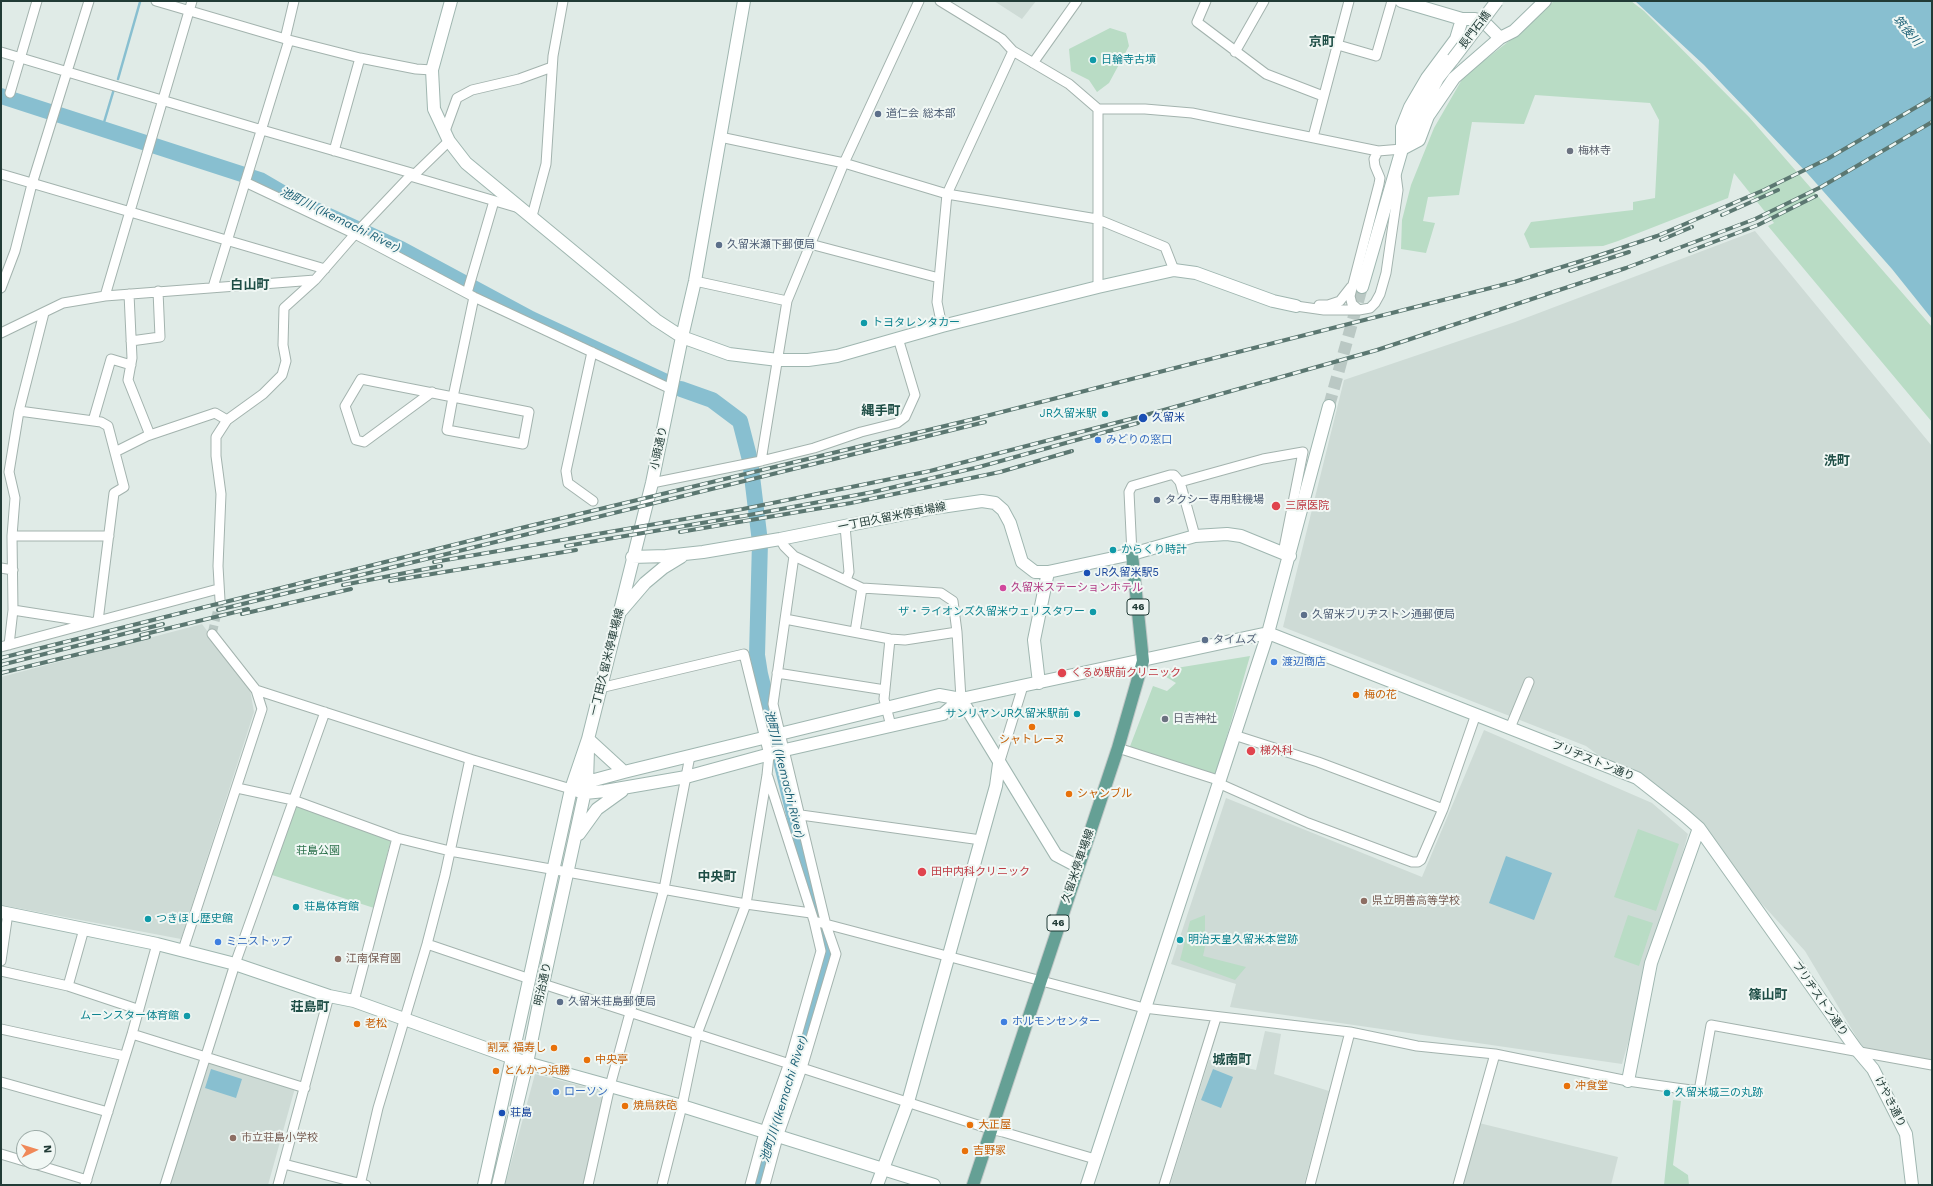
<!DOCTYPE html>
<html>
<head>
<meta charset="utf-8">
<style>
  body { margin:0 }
  #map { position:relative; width:1933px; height:1186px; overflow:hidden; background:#e0ebe7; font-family:"Work Sans",sans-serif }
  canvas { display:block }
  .frame { position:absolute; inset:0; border:2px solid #213b36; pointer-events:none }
  .north { position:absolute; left:16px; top:1130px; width:40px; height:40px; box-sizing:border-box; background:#f0f7f4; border:1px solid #9daca8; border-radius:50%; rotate:86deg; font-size:11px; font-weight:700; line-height:16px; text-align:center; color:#213b36 }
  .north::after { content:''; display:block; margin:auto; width:14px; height:18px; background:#f08959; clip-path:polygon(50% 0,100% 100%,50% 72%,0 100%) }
</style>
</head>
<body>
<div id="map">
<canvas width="1933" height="1186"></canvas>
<div class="frame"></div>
<div class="north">N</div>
</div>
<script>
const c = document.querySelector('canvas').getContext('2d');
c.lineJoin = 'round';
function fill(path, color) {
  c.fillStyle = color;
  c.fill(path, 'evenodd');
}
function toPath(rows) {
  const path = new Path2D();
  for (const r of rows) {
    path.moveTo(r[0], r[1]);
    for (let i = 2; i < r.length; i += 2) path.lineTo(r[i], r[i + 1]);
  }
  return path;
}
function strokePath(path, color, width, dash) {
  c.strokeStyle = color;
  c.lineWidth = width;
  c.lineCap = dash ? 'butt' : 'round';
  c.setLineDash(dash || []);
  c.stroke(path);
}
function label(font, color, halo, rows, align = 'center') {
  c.font = font + ' "Work Sans","Noto Sans JP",sans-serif';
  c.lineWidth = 4;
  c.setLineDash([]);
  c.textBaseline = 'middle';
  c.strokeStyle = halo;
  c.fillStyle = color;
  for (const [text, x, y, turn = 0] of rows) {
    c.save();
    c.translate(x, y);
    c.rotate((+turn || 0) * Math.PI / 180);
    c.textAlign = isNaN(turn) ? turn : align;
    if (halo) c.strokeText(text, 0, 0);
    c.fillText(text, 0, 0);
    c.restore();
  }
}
fill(toPath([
  [994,1,1036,1,1022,19],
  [1755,231,1932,446,1931,1060,1863,1048,1805,951,1687,822,1586,746,1283,627,1344,380,1515,322],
  [202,624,250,689,254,712,181,939,1,905,1,677],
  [1484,730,1652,803,1688,834,1622,1064,1230,1007,1236,984,1171,964,1226,798,1422,877],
  [1265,1031,1281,1034,1274,1074,1329,1091,1304,1185,1170,1185,1209,1060,1256,1070],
  [209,1063,276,1084,295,1088,268,1185,169,1185],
  [535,1074,605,1092,584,1185,505,1185],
  [1479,1123,1618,1157,1611,1185,1463,1185]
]), '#cedbd6');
fill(toPath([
  [1554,1,1631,1,1644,11,1749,117,1932,327,1932,422,1768,226,1774,223,1734,173,1728,198,1618,241,1603,246,1530,248,1524,234,1531,222,1633,210,1633,202,1655,198,1659,120,1650,103,1535,95,1524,124,1472,122,1459,195,1428,197,1423,221,1435,223,1426,253,1401,249,1402,220,1411,185,1434,128,1464,76,1513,38],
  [1110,28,1126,33,1129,46,1109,83,1097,92,1089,80,1071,71,1069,49],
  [1250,656,1216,774,1129,749,1153,686,1167,691,1176,683,1163,675,1164,670],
  [295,805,391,839,374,908,269,874],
  [1638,829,1679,844,1656,911,1614,897],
  [1205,915,1205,947,1203,956,1246,967,1235,980,1180,960,1190,921],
  [1628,915,1653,923,1639,966,1614,957],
  [1673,1100,1681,1101,1673,1165,1688,1175,1689,1185,1664,1185]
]), '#b9dcc5');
fill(toPath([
  [1635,1,1932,1,1932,319,1892,269,1808,174,1704,65],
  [1506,856,1552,873,1534,920,1489,903],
  [211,1069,242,1079,236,1098,205,1088],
  [1213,1069,1233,1077,1221,1108,1201,1100]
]), '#88bfd0');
strokePath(toPath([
  [118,79,140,2],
  [102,129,114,89]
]), '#88bfd0', 2.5);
strokePath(toPath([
  [1,96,260,180,296,201,401,249,531,319,664,381],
  [681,389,712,400,740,421,750,460,760,542,757,655,760,674,826,946,827,959,776,1121,758,1185]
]), '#88bfd0', 16);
strokePath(toPath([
  [212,634,220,600]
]), '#bac8c4', 9, [9, 4.5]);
strokePath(toPath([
  [1329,406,1362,287]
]), '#bac8c4', 12, [12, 6]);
const street = toPath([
  [156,1,289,40,360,58,416,69,432,70],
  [940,1,1002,39,1013,51,1069,84,1098,109,1145,109,1192,113,1378,151,1402,149],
  [1206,1,1197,22,1266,74,1323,96],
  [285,39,294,1],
  [1338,45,1376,56,1392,1],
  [1,52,262,130,415,174],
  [1235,52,1264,1],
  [1033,63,1077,1],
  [10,93,37,1],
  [1098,109,1098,287],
  [445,131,457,98,472,90,519,79,552,67],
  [720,137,844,163,947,194,1097,219,1165,247,1174,270],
  [1313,137,1349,1],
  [334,151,360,58],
  [1,174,325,269],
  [410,176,519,208],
  [245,182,355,234,474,297,671,389],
  [532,216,546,164,553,56,563,1],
  [810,244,939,278],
  [695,281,787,301],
  [213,287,289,40],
  [1,288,15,251,32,184,89,1],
  [467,293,494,201],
  [129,294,132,358,128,380,150,435],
  [105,296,192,1],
  [1319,305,1328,305,1340,301,1351,287],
  [1296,306,1324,310,1359,310,1370,308,1375,303,1380,294,1386,273,1398,190,1396,175],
  [1359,310,1352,304,1350,296,1379,184,1380,178,1375,166,1374,159,1378,151],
  [942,326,937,302,947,194,1013,51],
  [1,333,63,303,105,296,315,280],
  [131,341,160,337,158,291],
  [592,352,566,471,568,483,593,501],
  [432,392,364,442,356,440,345,406,361,379,453,397,529,412,523,444,447,430,453,397,474,297],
  [19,411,101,422,108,426,124,487,114,493,98,621],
  [93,421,111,359,131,365],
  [115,452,147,436,215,413,227,420],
  [761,461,787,301,844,163,919,1],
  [1180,482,1263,459,1303,452,1283,553],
  [652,483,761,461,814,448,861,432,897,423,905,417,915,395,898,338],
  [845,526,849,572,846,580],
  [12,536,109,536],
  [780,539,784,546,794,556,862,588,941,593,953,601,957,632,961,699],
  [1132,554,1129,492,1132,486,1170,475,1174,475,1180,482,1195,536],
  [1,568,13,570],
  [220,600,218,566,221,494,216,456,216,437,227,420,263,394,282,375,286,361,283,345,284,308,315,280,355,234,410,176,415,174,449,141],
  [13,610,90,622],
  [785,619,890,639,905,640,957,632],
  [855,632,862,588],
  [890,639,884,699,891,726],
  [9,645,13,610,12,536,15,498,9,472,19,411,44,313],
  [1,647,218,589],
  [777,673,885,690],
  [600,688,744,654,769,755,767,775,746,904,697,1034,682,1106,662,1185],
  [256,690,470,759,571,789],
  [1510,728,1529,682],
  [1234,735,1318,762,1443,809],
  [1118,748,1218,780],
  [999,764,1023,686],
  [1218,783,1308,823,1412,862,1418,862,1421,860,1443,809,1476,714],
  [237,788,293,800,397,838,450,851,746,904,811,913],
  [801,815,981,840],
  [814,921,1144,1008,1350,1032,1417,1046,1495,1054,1628,1081,1676,1088,1699,1091,1711,1025,1932,1065],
  [427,944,530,979],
  [183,950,262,709,256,690,212,634],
  [1,961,8,913],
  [1,971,68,986,137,1009],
  [543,984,990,1129,1003,1132,1095,1159],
  [68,986,84,929],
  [354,1001,397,838],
  [1,1029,125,1056],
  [132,1034,305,1088],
  [1,1082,108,1112],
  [1,1154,24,1161],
  [28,1162,87,1180],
  [284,1164,366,1185],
  [85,1185,132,1034,157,944],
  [165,1185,235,964,325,712],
  [278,1185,329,996],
  [360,1185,378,1108,427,944,445,875,470,759],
  [588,1185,610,1086,664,889,690,756],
  [750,1185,764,1133,790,1060,821,951,814,921,768,777],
  [765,1185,778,1137,802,1068,836,954,826,925,773,704,794,556],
  [1164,1185,1216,1018],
  [1310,1185,1350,1032],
  [1458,1185,1495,1054]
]);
const secondary = toPath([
  [451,1,432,70,434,109,449,141,466,163,656,320,682,337,729,354,778,360,808,360,837,356,942,326,1098,287,1174,270,1196,273,1273,301,1296,306],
  [1401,1,1462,19,1475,19,1487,25,1500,38,1514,31,1545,1],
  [1462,19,1456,39,1427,78,1410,107,1402,127,1402,149,1419,140,1428,116,1454,78,1500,38],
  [1362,287,1402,149,1414,124,1438,78,1453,59],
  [632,557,666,556,703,552,780,539,934,508,982,501,995,503,1003,510,1010,523,1022,562,1035,572,1048,572,1132,554,1195,536,1227,534,1241,536,1290,556],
  [621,611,645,583,663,568,681,557],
  [1268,633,1637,778,1683,814,1699,828,1856,1049,1873,1069,1906,1134,1912,1185],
  [1039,683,1034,640,1048,572],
  [961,699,1056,855,1077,866],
  [588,739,624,772],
  [571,789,587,782,624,772,939,695,961,699,1268,633],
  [578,791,585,793,605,791,686,777,785,750,943,714,961,699],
  [579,834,597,809,622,791],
  [1,912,157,944,235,964,329,996,354,1001,527,1063,682,1106,934,1185],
  [1628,1081,1651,963,1699,828],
  [484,1185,571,789,588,739,652,483,682,337,695,281,744,1],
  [498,1185,527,1063,543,984,587,782,588,750],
  [877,1185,908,1102,996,786,999,764],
  [1087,1185,1268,633,1329,406]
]);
const primary = toPath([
  [973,1185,1118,748,1143,661,1132,554]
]);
strokePath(street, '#a3b3ae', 11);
strokePath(secondary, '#9fb6b0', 14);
strokePath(primary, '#c1c8c7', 14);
strokePath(street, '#fff', 9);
strokePath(secondary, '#fff', 12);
strokePath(primary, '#65a095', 12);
const rail = toPath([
  [1722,215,1778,190],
  [1661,240,1692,227],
  [1690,251,1758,225,1816,196],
  [1570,271,1629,252],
  [680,532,851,503,1000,472,1072,451],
  [566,546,749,515,873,492,979,467,1138,423],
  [434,562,743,509,930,471,1146,415,1377,350,1626,268,1755,219,1821,187,1932,122],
  [390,581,576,550],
  [343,585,441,566],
  [218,610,985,422],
  [242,614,351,589],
  [141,635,248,609],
  [1,658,521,528,978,418,1514,282,1597,256,1657,236,1764,190,1829,158,1932,98],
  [1,665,163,624],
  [1,673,149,637]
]);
strokePath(rail, '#5b7771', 4);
strokePath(rail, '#f0f7f4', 2.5, [8]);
const secondaryBridge = toPath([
  [1453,59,1497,1]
]);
strokePath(secondaryBridge, '#9fb6b0', 14, []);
strokePath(secondaryBridge, '#fff', 12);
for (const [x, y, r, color] of [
  [1093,60,4,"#0f9aa8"],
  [878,114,4,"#5c6f8a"],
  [1570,151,4,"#6b7280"],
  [719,245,4,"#5c6f8a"],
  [864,323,4,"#0f9aa8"],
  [1105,414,4,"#0f9aa8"],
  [1143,418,5,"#1a4fb4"],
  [1098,440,4,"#3f7fe0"],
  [1157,500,4,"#5c6f8a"],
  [1276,506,5,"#e0444e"],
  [1113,550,4,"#0f9aa8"],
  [1087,573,4,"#1a4fb4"],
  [1003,588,4,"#d1479c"],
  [1093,612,4,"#0f9aa8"],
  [1304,615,4,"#5c6f8a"],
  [1205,640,4,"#5c6f8a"],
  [1274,662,4,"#3f7fe0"],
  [1062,673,5,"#e0444e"],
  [1356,695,4,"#e8710a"],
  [1077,714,4,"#0f9aa8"],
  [1165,719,4,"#6b7280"],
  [1032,727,4,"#e8710a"],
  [1251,751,5,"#e0444e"],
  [1069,794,4,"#e8710a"],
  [922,872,5,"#e0444e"],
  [1364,901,4,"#8d6e63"],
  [296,907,4,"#0f9aa8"],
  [148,919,4,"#0f9aa8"],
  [1180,940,4,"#0f9aa8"],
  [218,942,4,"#3f7fe0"],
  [338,959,4,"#8d6e63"],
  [560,1002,4,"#5c6f8a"],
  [187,1016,4,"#0f9aa8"],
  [1004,1022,4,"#3f7fe0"],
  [357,1024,4,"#e8710a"],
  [554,1048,4,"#e8710a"],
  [587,1060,4,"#e8710a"],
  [496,1071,4,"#e8710a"],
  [1567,1086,4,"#e8710a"],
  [556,1092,4,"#3f7fe0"],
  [1667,1093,4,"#0f9aa8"],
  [625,1106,4,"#e8710a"],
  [502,1113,4,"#1a4fb4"],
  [970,1125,4,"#e8710a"],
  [233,1138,4,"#8d6e63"],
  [965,1151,4,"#e8710a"]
]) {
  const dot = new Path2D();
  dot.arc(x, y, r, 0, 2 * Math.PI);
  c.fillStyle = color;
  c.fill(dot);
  strokePath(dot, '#f0f7f4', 1.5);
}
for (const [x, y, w] of [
  [1138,607,22],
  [1058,923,22]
]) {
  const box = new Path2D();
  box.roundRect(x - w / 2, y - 8, w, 16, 3);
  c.fillStyle = '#f0f7f4';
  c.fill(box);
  strokePath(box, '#213b36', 1);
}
label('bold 10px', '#213b36', null, [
  ["46",1138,607],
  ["46",1058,923]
]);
label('11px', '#213b36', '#f0f7f4', [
  ["長門石橋",1475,30,-53],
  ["小頭通り",659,448,-78],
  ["一丁田久留米停車場線",892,517,-11],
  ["一丁田久留米停車場線",607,662,-76],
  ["ブリヂストン通り",1593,761,22],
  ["久留米停車場線",1078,866,-71],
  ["明治通り",543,984,-78],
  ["ブリヂストン通り",1820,999,55],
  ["けやき通り",1890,1102,63]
]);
label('11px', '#0d838f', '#f0f7f4', [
  ["日輪寺古墳",1101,60],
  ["トヨタレンタカー",872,323],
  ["JR久留米駅",1097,414,"right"],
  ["からくり時計",1121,550],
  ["ザ・ライオンズ久留米ウェリスタワー",1085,612,"right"],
  ["サンリヤンJR久留米駅前",1069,714,"right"],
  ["荘島体育館",304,907],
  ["つきほし歴史館",156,919],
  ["明治天皇久留米本営跡",1188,940],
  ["ムーンスター体育館",179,1016,"right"],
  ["久留米城三の丸跡",1675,1093]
], 'left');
label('11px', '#4e5e75', '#f0f7f4', [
  ["道仁会 総本部",886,114],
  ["久留米瀬下郵便局",727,245],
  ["タクシー専用駐機場",1165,500],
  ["久留米ブリヂストン通郵便局",1312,615],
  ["タイムズ",1213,640],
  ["久留米荘島郵便局",568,1002]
], 'left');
label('11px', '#5b616d', '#f0f7f4', [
  ["梅林寺",1578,151],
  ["日吉神社",1173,719]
], 'left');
label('11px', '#164399', '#f0f7f4', [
  ["久留米",1152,418],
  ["JR久留米駅5",1095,573],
  ["荘島",510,1113]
], 'left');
label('11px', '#366cbe', '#f0f7f4', [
  ["みどりの窓口",1106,440],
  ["渡辺商店",1282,662],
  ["ミニストップ",226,942],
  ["ホルモンセンター",1012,1022],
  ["ローソン",564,1092]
], 'left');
label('11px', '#be3a42', '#f0f7f4', [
  ["三原医院",1285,506],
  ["くるめ駅前クリニック",1071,673],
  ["梯外科",1260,751],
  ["田中内科クリニック",931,872]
], 'left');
label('11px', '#b23c85', '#f0f7f4', [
  ["久留米ステーションホテル",1011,588]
], 'left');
label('11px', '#c56008', '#f0f7f4', [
  ["梅の花",1364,695],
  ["シャトレーヌ",1032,740,"center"],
  ["シャンブル",1077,794],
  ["老松",365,1024],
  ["割烹 福寿し",546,1048,"right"],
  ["中央亭",595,1060],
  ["とんかつ浜勝",504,1071],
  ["冲食堂",1575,1086],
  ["焼鳥鉄砲",633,1106],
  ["大正屋",978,1125],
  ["吉野家",973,1151]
], 'left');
label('11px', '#2c714c', '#f0f7f4', [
  ["荘島公園",318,851]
]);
label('11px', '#785e54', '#f0f7f4', [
  ["県立明善高等学校",1372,901],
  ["江南保育園",346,959],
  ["市立荘島小学校",241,1138]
], 'left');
label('italic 12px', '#1c6076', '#f0f7f4', [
  ["筑後川",1907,31,50],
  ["池町川 (Ikemachi River)",340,220,26],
  ["池町川 (Ikemachi River)",784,774,76],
  ["池町川 (Ikemachi River)",784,1099,-73]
]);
label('bold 13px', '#1d4d45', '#f0f7f4', [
  ["京町",1322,42],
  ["白山町",250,285],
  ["縄手町",881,411],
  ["洗町",1837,461],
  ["中央町",717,877],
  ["篠山町",1768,995],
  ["荘島町",310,1007],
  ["城南町",1232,1060]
]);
</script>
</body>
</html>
